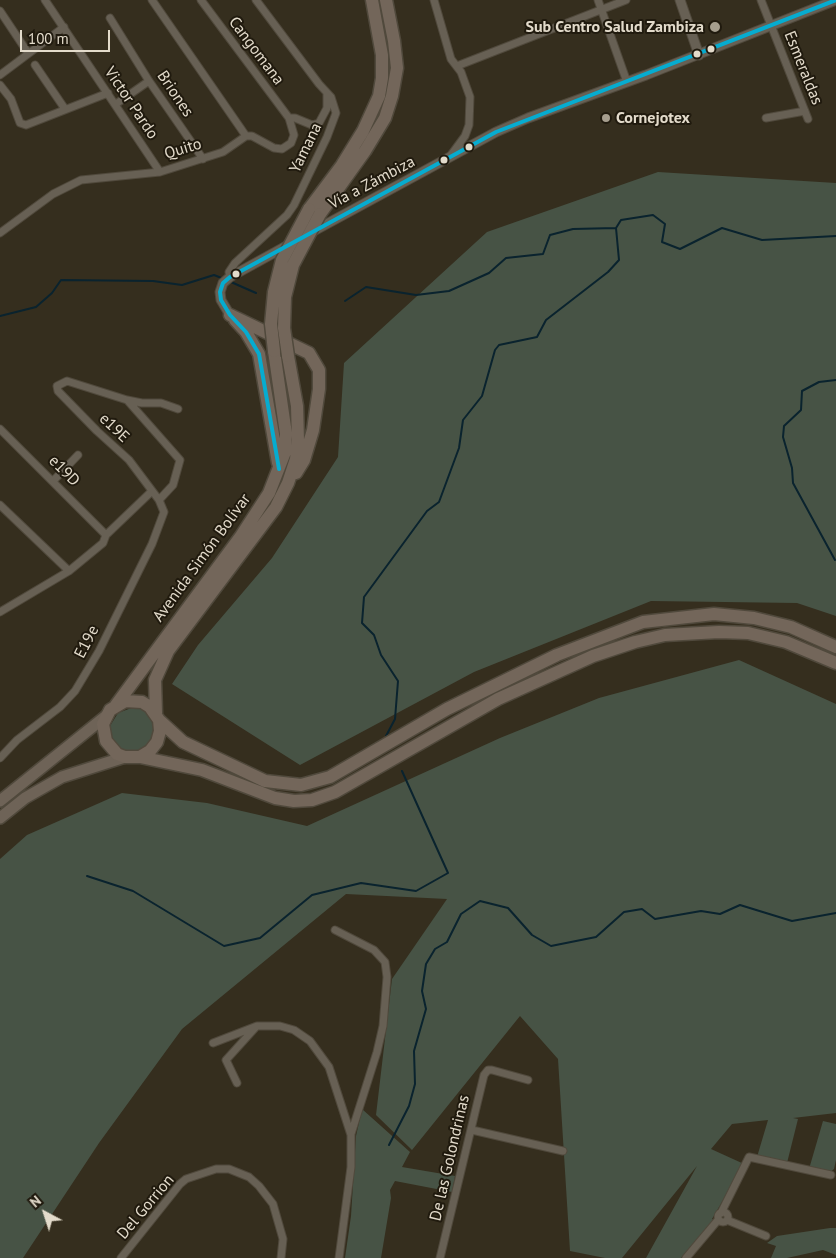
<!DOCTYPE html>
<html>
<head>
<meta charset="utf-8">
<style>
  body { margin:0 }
  #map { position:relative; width:836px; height:1258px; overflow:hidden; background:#352e1e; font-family:"PT Sans",sans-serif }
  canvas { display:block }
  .north { position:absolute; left:20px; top:1188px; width:50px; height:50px; -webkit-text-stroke:4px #201a0e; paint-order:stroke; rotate:320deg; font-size:14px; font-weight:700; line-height:20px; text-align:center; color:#e3dbcb }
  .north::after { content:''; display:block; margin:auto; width:18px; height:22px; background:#e3dbcb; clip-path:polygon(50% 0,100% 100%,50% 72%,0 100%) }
  .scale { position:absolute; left:20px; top:30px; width:90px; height:22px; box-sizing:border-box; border:2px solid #e3dbcb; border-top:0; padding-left:6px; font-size:15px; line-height:18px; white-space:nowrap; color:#e3dbcb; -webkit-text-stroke:4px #201a0e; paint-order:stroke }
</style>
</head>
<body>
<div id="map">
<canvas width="836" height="1258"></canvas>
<div class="north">N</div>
<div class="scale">100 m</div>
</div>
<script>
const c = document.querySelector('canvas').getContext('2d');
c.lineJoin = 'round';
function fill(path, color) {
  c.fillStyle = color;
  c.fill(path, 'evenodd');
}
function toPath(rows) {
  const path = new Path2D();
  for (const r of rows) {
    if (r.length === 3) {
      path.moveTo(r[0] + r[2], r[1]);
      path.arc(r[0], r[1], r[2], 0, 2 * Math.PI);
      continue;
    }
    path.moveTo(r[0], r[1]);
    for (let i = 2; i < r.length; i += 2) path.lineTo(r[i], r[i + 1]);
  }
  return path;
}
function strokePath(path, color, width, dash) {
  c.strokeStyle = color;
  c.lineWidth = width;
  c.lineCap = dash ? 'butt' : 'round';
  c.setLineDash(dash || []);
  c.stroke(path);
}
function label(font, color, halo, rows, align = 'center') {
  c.font = font + ' "PT Sans",sans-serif';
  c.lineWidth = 4;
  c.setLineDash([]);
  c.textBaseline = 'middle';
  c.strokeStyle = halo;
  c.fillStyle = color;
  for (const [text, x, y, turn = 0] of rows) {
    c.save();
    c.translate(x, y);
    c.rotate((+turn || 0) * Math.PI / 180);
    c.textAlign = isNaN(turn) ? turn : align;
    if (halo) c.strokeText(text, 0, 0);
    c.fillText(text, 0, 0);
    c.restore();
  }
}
fill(toPath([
  [658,172,836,183,836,616,797,603,651,601,474,672,300,765,172,684,198,645,272,558,338,457,344,363,487,232],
  [739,660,836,704,836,1113,793,1118,798,1119,787,1163,757,1157,768,1120,732,1124,711,1149,744,1164,712,1219,716,1221,681,1258,646,1258,697,1166,622,1258,605,1258,570,1251,558,1059,520,1016,412,1150,376,1115,392,979,447,899,346,894,182,1029,99,1143,23,1258,0,1258,0,859,27,835,122,793,207,803,307,826,500,738,599,698],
  [134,707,142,708,154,718,156,742,129,756,111,742,110,726,118,713],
  [362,1109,410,1152,402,1167,455,1176,452,1192,395,1181,390,1190,391,1198,381,1258,345,1258,351,1216,356,1136],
  [823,1121,836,1124,836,1160,834,1169,829,1173,809,1169],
  [830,1228,836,1228,836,1255,823,1250,787,1258,771,1258,776,1246,767,1243,777,1236]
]), '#475345');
strokePath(toPath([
  [231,282,256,293],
  [345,301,366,287,416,295,449,291,489,273,506,258,543,254,550,235,573,229,616,228,621,220,653,215,665,224,662,242,680,249,722,228,762,240,836,236],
  [0,316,36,307,52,293,61,280,153,281,182,285,214,275,224,279],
  [835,560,793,483,792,468,783,437,784,426,801,410,802,391,819,382,836,380],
  [386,736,395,719,398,681,381,655,374,635,362,623,364,597,427,511,439,502,459,448,463,420,482,396,495,350,499,345,537,337,546,320,608,272,619,260,616,228],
  [87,876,133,891,224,946,260,938,312,895,361,883,416,891,448,873,402,771],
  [389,1145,409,1106,415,1084,414,1051,426,1009,422,991,426,964,435,949,447,942,461,914,480,901,508,908,532,935,551,946,596,937,624,912,642,909,655,919,701,911,720,914,740,905,792,921,836,913]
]), '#0a232e', 2);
const minor = toPath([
  [45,0,160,172],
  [152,0,246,136],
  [201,0,289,118],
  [434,0,451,59,461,72,470,97,469,125,465,136,451,155],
  [598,0,627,82],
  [761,0,808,119],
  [0,11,28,53],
  [110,18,149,81,203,159],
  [35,65,65,109],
  [457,66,626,0],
  [0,75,64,27],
  [0,85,11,99,20,123,26,125,108,93],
  [116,104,149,81],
  [766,118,805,111],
  [0,233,53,194,81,180,160,172,223,152,246,136,252,136,274,148,282,149,291,143,294,135,289,118,295,118,312,125,319,123,327,108,327,94],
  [230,277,229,272,235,263,287,215,294,205,327,137,336,113,331,97,319,84,256,0],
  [128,401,180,460,173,485,159,500],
  [0,429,106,535],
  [54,480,78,455],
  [0,505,69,571],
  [0,612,69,571,103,543,106,535,152,491],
  [0,758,17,740,60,707,75,691,99,651,152,544,164,512,159,500,129,460,97,431,58,391,57,386,67,381,127,400,142,403,161,403,178,409],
  [335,930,374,950,385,962,387,977,383,1026,377,1052,351,1134],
  [213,1043,257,1026,280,1026,294,1030,310,1041,329,1067,351,1135,351,1167,339,1258],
  [237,1083,226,1060,255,1028],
  [472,1130,563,1151],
  [723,1217,5],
  [721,1213,749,1157,831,1175],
  [727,1220,766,1236],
  [121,1258,180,1184,186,1179,216,1169,229,1169,249,1177,259,1186,273,1204,283,1239,281,1258],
  [440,1258,484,1075,488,1070,492,1070,528,1080],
  [686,1258,718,1220]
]);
const tertiary = toPath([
  [680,0,699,55],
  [310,233,496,132,528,118,646,75,836,0],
  [230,315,221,300,220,292,223,283,230,277,290,244]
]);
const primary = toPath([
  [0,801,106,716],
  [0,818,25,798,62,777,125,757]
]);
const trunk = toPath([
  [309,209,342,165,363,131,379,96,382,78,382,55,372,0],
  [320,214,365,151,385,118,392,96,397,68,394,41,386,0],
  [230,315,309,353,319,370,319,389,313,430,304,460,296,473],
  [235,320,246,332,259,354,278,463],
  [116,705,241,536,269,493,285,452,286,434,274,351],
  [156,713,155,680,168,651,276,507,288,483,296,459,298,440,297,406,288,356],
  [159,720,160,731,157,742,150,751,140,757,125,757,117,754,106,741,103,724,110,710,125,701,142,702,150,707,159,720,183,742,265,781,301,785,330,777,447,709,557,655,643,622,714,614,754,618,791,627,836,647],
  [140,757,202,770,275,798,294,801,312,800,335,792,498,699,593,656,635,642,665,635,719,632,748,633,786,642,836,663]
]);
strokePath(minor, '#50493c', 9);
strokePath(tertiary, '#50493c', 11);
strokePath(primary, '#50493c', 14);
strokePath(trunk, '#50493c', 15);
strokePath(minor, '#676054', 7);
strokePath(tertiary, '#676054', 9);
strokePath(primary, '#6e6357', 11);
strokePath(trunk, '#73665a', 12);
const trunkBridge = toPath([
  [274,351,271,324,274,292,282,260,309,209],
  [288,356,284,328,285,297,293,265,320,214]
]);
strokePath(trunkBridge, '#50493c', 15, []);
strokePath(trunkBridge, '#73665a', 12);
strokePath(toPath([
  [279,469,259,354,246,332,230,315,221,300,220,292,223,283,230,277,496,132,836,0]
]), '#06acd0', 4);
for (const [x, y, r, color] of [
  [715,27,6,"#a69e8e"],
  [711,49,4.5,"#e3dbcb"],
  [697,54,4.5,"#e3dbcb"],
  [606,118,5,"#a69e8e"],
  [469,147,4.5,"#e3dbcb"],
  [444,160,4.5,"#e3dbcb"],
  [236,274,4.5,"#e3dbcb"]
]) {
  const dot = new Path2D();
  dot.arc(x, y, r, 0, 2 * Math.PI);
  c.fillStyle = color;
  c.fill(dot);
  strokePath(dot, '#201a0e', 2);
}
label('bold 16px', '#e3dbcb', '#201a0e', [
  ["Sub Centro Salud Zambiza",704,27],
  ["Cornejotex",616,118,"left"]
], 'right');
label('16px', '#e3dbcb', '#201a0e', [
  ["Cangomana",256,51,53],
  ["Esmeraldas",803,68,68],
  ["Briones",175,94,56],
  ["Victor Pardo",131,103,56],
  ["Yamana",306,148,-64],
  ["Quito",183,149,-17],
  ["Vía a Zámbiza",372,183,-28],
  ["e19E",114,428,43],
  ["e19D",64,471,45],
  ["Avenida Simón Bolívar",202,558,-54],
  ["E19e",87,642,-63],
  ["De las Golondrinas",450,1158,-77],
  ["Del Gorrion",146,1207,-50]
]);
</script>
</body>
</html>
